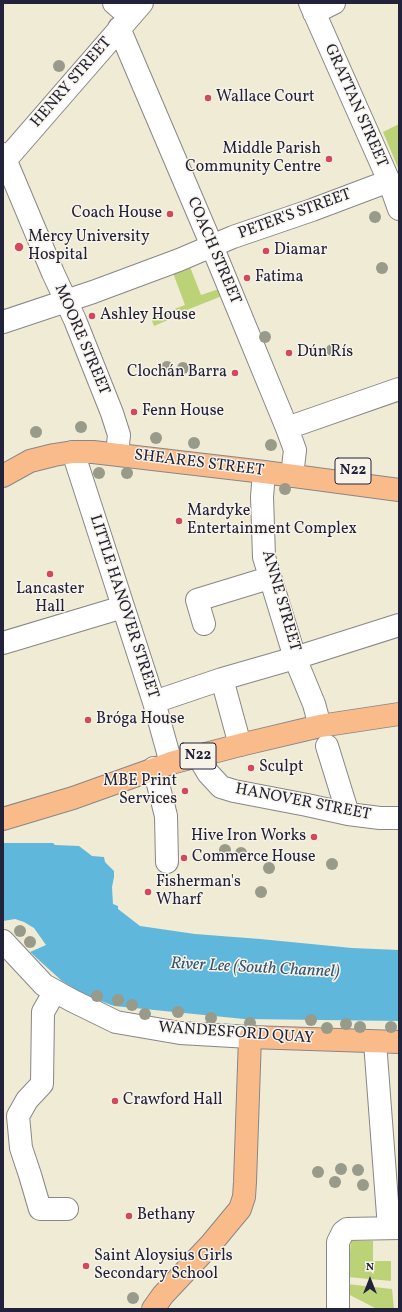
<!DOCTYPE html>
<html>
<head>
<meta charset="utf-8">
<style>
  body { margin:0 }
  #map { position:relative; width:402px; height:1312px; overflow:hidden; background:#f0ebd4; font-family:Vollkorn,serif }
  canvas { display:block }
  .frame { position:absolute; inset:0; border:4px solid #22223b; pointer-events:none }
  .north { position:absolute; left:350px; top:1260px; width:40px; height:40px; -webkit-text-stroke:3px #f7f3e8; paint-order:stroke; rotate:0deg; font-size:11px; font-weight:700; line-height:16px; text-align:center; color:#22223b }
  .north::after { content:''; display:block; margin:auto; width:14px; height:18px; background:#22223b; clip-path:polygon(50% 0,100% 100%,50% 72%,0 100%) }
</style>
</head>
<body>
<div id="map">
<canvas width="402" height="1312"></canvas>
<div class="frame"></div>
<div class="north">N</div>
</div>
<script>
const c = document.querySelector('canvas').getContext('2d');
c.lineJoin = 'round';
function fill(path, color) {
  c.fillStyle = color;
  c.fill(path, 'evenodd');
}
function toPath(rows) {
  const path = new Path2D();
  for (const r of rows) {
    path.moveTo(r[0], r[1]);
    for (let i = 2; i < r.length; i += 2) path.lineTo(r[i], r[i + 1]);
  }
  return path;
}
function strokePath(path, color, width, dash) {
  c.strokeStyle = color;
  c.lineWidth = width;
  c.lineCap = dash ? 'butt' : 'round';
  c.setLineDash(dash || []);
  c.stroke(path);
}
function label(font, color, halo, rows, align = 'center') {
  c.font = font + ' Vollkorn,serif';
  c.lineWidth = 3;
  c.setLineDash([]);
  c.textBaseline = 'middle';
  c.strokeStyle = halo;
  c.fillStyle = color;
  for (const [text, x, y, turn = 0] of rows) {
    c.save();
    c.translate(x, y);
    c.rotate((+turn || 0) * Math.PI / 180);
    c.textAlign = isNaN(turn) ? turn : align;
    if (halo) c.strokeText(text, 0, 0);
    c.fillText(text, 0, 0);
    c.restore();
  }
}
fill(toPath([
  [399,124,399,170,383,132],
  [190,267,201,295,219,289,222,296,174,315,175,317,154,326,151,318,185,305,173,273],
  [351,1241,373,1241,373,1261,391,1261,391,1281,348,1277],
  [347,1284,392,1289,394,1309,377,1309,346,1293]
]), '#bcd276');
fill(toPath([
  [3,843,53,843,55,845,79,846,92,856,104,857,105,862,114,871,114,877,112,887,113,904,118,906,118,909,140,926,195,934,260,939,352,948,399,950,399,1021,244,1019,114,1006,85,995,62,981,30,952,46,945,34,928,24,922,15,919,3,921]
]), '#5fb8dc');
const minor = toPath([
  [114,3,129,16],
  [310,3,389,181,399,209],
  [314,13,334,3],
  [119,28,212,246,287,428,295,450,292,476],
  [3,154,53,273,75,320,112,413,119,435,117,454],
  [3,163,142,3],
  [3,322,93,292,179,260,233,237,312,210,389,181],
  [287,428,399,389],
  [73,452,154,702,171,763],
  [264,472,262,497,264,557,295,658,314,704,320,726],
  [204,624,197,600,269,578],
  [3,643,123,607],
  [222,679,240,745],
  [154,702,222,679,295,658,399,625],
  [327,746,348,814],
  [198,756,208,773,221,787,234,791,307,805,348,814,380,818,399,818],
  [154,768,166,816,167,862],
  [3,941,44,985,73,1001,116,1022,180,1033,250,1037],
  [55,991,43,1012,42,1084,27,1100,18,1116,21,1148,30,1175,40,1209,67,1209],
  [375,1042,389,1228],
  [338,1309,338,1242,343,1232,347,1229,399,1228]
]);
const major = toPath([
  [153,1309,163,1295,211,1244,240,1209,244,1197,245,1182,250,1037,399,1042]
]);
const highway = toPath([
  [3,476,30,461,54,455,73,452,93,452,264,472,399,490],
  [3,819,73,798,171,763,240,745,320,726,399,714]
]);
strokePath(minor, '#898688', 24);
strokePath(major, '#898688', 24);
strokePath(highway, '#898688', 24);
strokePath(minor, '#fff', 22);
strokePath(major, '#fabb8b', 22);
strokePath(highway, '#fabb8b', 22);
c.fillStyle = '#989a8a';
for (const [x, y] of [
  [59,66],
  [375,217],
  [382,268],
  [265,337],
  [332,350],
  [167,367],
  [183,368],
  [81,427],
  [36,432],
  [156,438],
  [194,443],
  [271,445],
  [99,473],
  [127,473],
  [285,489],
  [225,850],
  [241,853],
  [332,864],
  [269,868],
  [261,892],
  [20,931],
  [30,942],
  [97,996],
  [118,1000],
  [132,1005],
  [178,1012],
  [145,1014],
  [211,1018],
  [311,1020],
  [250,1023],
  [346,1024],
  [360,1027],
  [391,1027],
  [327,1028],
  [341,1169],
  [358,1170],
  [318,1172],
  [335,1182],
  [363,1185],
  [133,1298]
]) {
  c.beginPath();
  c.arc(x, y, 6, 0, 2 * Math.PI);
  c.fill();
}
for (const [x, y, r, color] of [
  [208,98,4,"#d1495b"],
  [329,159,4,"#d1495b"],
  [170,214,4,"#d1495b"],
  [19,247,5,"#d1495b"],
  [266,251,4,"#d1495b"],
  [247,278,4,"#d1495b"],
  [92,316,4,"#d1495b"],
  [289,353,4,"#d1495b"],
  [235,373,4,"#d1495b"],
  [134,412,4,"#d1495b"],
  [179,521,4,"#d1495b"],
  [50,574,4,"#d1495b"],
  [88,720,4,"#d1495b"],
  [251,768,4,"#d1495b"],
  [185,791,4,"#d1495b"],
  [314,837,4,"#d1495b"],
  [184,858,4,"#d1495b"],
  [148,892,4,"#d1495b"],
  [115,1101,4,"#d1495b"],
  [129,1216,4,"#d1495b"],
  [86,1266,4,"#d1495b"]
]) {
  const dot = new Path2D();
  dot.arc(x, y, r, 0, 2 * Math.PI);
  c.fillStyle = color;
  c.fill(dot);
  strokePath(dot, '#f7f3e8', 1.5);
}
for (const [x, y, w] of [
  [353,471,36],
  [198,756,36]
]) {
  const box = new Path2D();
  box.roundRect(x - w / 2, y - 13, w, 26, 3);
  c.fillStyle = '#f7f3e8';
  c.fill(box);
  strokePath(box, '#22223b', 1);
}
label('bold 15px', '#22223b', null, [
  ["N22",353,471],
  ["N22",198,756]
]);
label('16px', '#22223b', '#f7f3e8', [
  ["HENRY STREET",72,83,-49],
  ["GRATTAN STREET",355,106,66],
  ["PETER'S STREET",295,215,-20],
  ["COACH STREET",213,251,67],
  ["MOORE STREET",81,340,67],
  ["SHEARES STREET",199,464,7],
  ["ANNE STREET",280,601,74],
  ["LITTLE HANOVER STREET",123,607,72],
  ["HANOVER STREET",303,803,11],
  ["WANDESFORD QUAY",236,1034,4]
]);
label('16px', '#22223b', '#f7f3e8', [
  ["Wallace Court",216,98],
  ["Middle Parish",321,150,"right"],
  ["Community Centre",321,168,"right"],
  ["Coach House",162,214,"right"],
  ["Mercy University",28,238],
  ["Hospital",28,256],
  ["Diamar",274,251],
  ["Fatima",255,278],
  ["Ashley House",100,316],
  ["Dún Rís",297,353],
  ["Clochán Barra",227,373,"right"],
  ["Fenn House",142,412],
  ["Mardyke",187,512],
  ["Entertainment Complex",187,530],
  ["Lancaster",50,590,"center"],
  ["Hall",50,608,"center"],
  ["Bróga House",96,720],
  ["Sculpt",259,768],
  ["MBE Print",177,782,"right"],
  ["Services",177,800,"right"],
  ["Hive Iron Works",306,837,"right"],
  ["Commerce House",192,858],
  ["Fisherman's",156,883],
  ["Wharf",156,901],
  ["Crawford Hall",123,1101],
  ["Bethany",137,1216],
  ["Saint Aloysius Girls",94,1257],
  ["Secondary School",94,1275]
], 'left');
label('italic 17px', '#375673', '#f7f3e8', [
  ["River Lee (South Channel)",255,969,3]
]);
</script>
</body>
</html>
